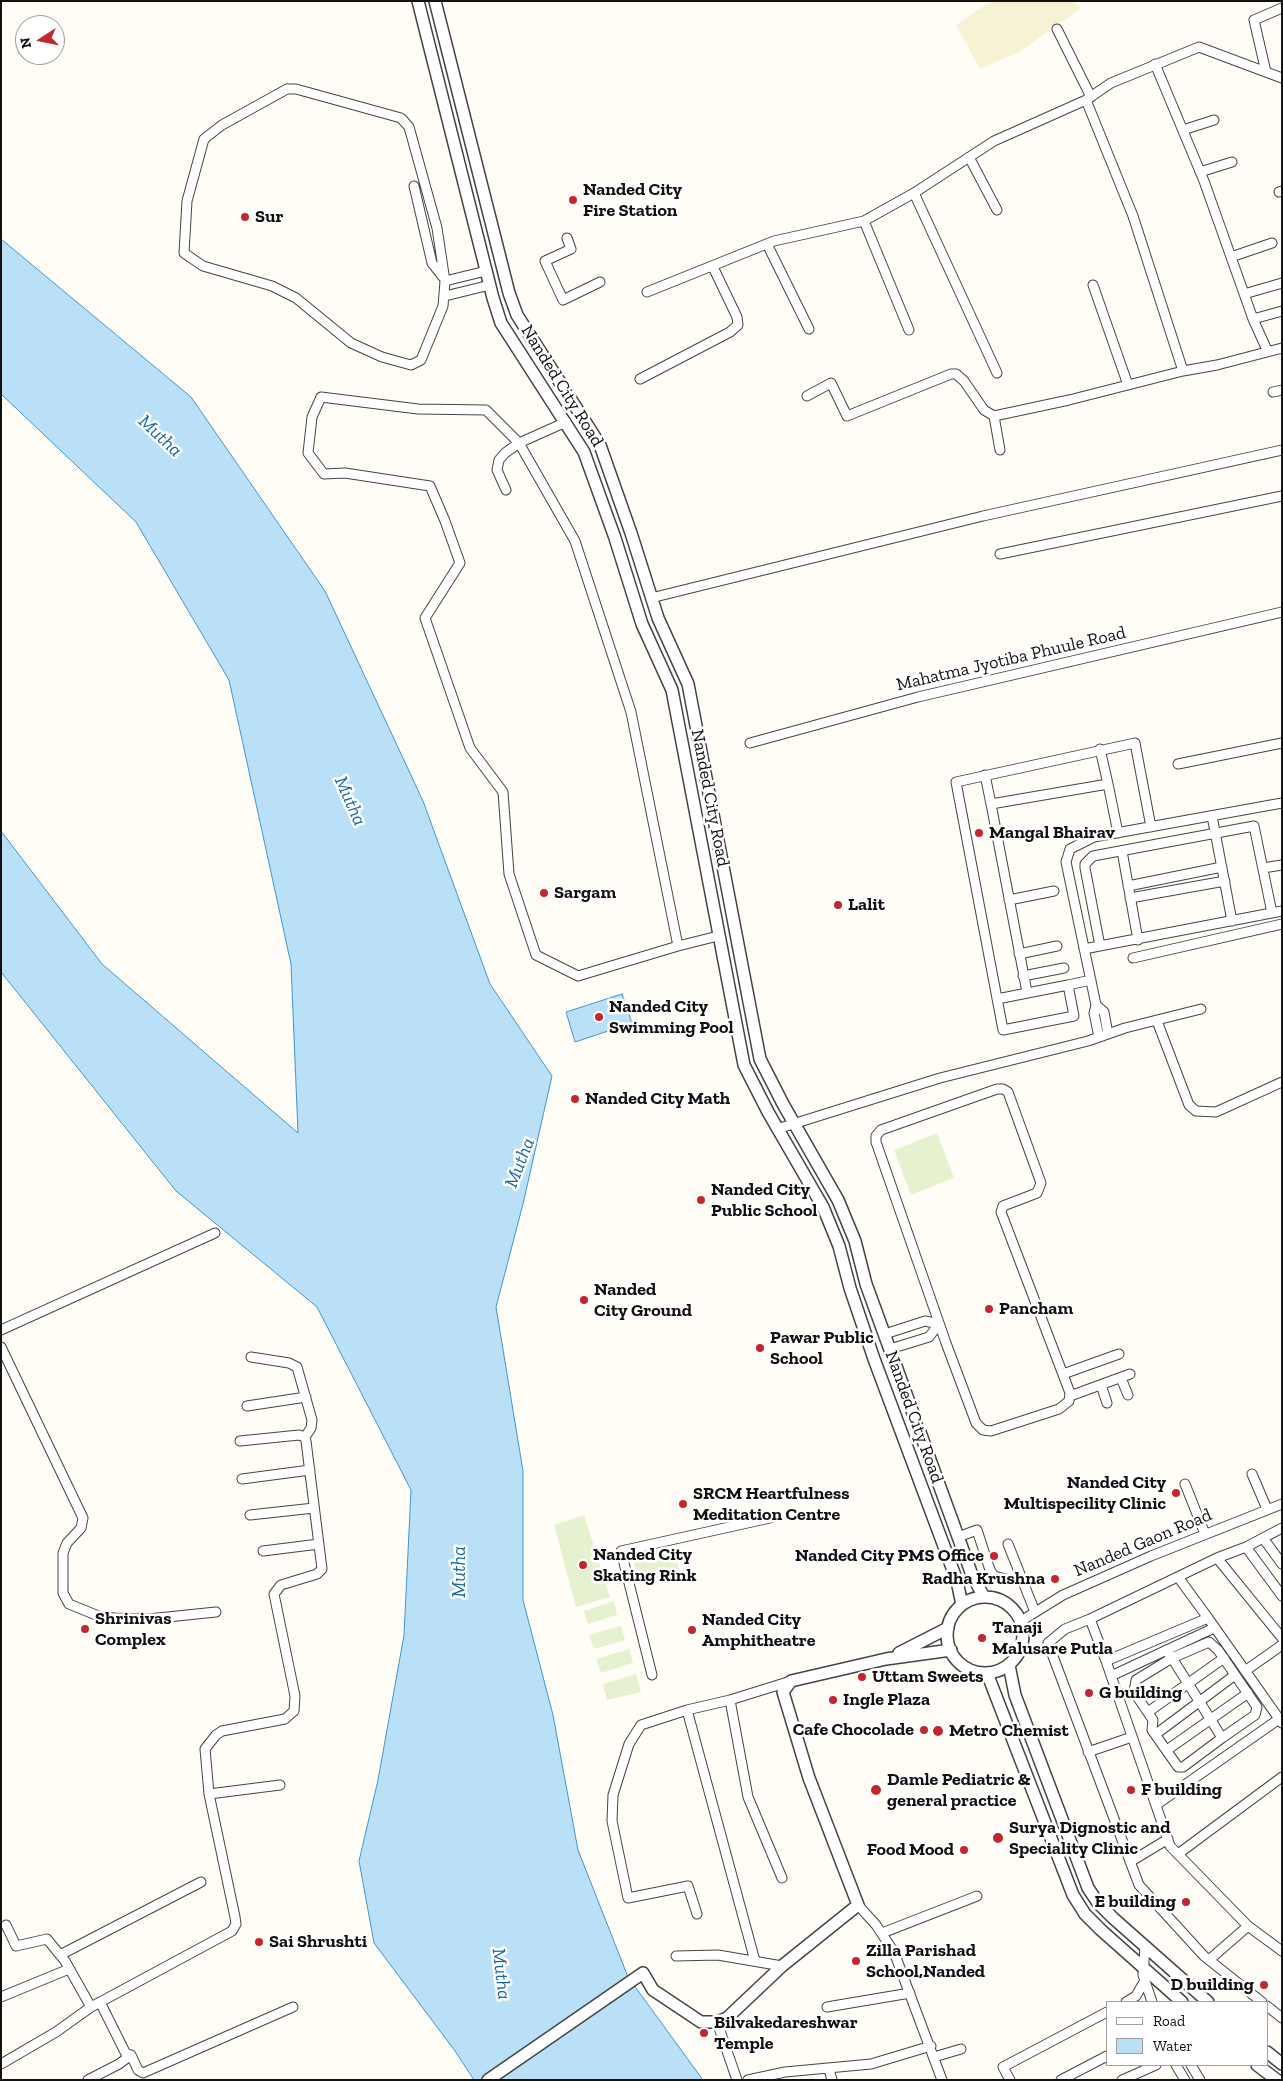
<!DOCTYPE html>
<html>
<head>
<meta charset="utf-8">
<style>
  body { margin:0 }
  #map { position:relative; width:1283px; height:2081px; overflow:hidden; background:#fffdf5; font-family:"Zilla Slab",serif }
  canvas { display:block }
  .frame { position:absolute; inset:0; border:2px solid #111; pointer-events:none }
  .legend { position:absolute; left:1106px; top:2001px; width:162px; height:65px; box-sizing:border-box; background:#fff; border:1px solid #a0a0a0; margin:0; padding:6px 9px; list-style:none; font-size:15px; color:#111 }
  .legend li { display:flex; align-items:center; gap:10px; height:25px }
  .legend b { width:25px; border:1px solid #a0a0a0 }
  .north { position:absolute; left:15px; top:15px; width:50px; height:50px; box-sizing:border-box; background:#fff; border:1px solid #a0a0a0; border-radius:50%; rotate:259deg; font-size:14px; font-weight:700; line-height:20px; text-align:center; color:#111 }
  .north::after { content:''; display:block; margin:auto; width:18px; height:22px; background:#c4262e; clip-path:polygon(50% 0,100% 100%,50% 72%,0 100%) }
</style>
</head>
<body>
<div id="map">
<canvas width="1283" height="2081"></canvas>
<div class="frame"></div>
<ul class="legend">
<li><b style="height:6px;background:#fff"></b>Road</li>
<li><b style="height:14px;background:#b9e0f7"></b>Water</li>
</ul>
<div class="north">N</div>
</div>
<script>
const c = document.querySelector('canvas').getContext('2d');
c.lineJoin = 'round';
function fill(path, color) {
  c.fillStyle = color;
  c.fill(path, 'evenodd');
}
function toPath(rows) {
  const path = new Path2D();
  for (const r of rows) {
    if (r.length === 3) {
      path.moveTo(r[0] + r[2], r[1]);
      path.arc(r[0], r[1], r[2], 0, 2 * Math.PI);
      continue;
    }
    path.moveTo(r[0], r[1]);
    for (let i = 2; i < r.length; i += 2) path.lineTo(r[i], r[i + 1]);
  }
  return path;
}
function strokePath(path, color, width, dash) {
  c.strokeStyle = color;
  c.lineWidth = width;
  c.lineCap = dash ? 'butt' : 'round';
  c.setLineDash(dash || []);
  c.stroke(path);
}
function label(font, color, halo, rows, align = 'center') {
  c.font = font + ' "Zilla Slab",serif';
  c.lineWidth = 5;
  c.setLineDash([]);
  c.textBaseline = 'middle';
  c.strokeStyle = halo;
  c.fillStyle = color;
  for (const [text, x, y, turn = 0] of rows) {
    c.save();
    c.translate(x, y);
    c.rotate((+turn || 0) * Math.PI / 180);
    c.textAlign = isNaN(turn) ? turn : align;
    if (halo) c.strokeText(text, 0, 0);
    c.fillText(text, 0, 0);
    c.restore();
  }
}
fill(toPath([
  [991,1,1072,1,1082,8,1019,52,980,69,956,25]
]), '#f6f3d4');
fill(toPath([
  [937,1133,954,1178,911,1195,894,1150],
  [584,1515,610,1597,576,1607,554,1525],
  [673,1547,681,1576,640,1585,632,1556],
  [614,1601,617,1615,588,1624,584,1611],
  [621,1626,625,1640,594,1649,589,1635],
  [629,1649,633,1663,601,1673,596,1659],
  [636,1674,641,1692,607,1700,603,1684]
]), '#e6f2cf');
const water = toPath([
  [1,239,191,397,325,591,423,801,490,984,552,1076,523,1204,496,1307,523,1471,523,1600,553,1715,578,1850,628,1977,703,2080,474,2080,455,2051,374,1943,359,1861,378,1780,404,1635,411,1490,317,1307,176,1191,1,972,1,831,102,964,298,1133,291,964,229,680,136,522,1,394,1,239],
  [622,994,632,1023,575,1042,566,1012,622,994]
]);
fill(water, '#b9e0f7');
strokePath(water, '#3f96cf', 1);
const minor = toPath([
  [1057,29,1091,97],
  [1155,64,1204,181,1253,319,1267,350],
  [1266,72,1254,20,1282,8],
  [287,89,296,89,401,118,409,127,437,228,445,281,443,306,421,360,411,365,382,357,351,343,296,298,272,286,203,266,184,253,187,201,204,139,222,125,287,89],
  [1086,100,1133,216,1183,371,1217,365,1282,348],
  [1183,130,1214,120],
  [969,157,997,210],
  [1200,172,1232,162],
  [414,186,432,263,443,277],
  [1279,192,1282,191],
  [914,193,997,373],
  [864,221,909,330],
  [567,238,571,249,545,261,563,300,600,282],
  [767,244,809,329],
  [1231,257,1272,243],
  [445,281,486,271],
  [1093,285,1128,385],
  [647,292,774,241,864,221,914,193,994,141,1086,100,1111,83,1199,47,1282,78],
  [1244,294,1282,283],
  [445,296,490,285],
  [1253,319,1282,311],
  [640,379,730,332,738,325,737,317,713,267],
  [1273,392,1282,390],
  [807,396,831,383,847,416,951,374,956,374,964,381,984,410,994,416],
  [1000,450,994,416,1069,400,1183,371],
  [506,490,497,470,499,460,505,453,519,443,566,422],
  [1000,554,1282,496],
  [651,598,983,516,1282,450],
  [750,743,918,697,1282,612],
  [1100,749,1108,784],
  [1178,764,1282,743],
  [985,775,991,804],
  [1212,816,1232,921],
  [1122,851,1138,940],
  [1263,868,1282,865],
  [1128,886,1222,867],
  [1130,898,1225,881],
  [1009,900,1054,891],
  [678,946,631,712,575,541,519,443,486,410,418,409,321,397,312,417,308,453,324,474,345,473,430,486,445,521,460,563,425,618,470,748,503,792,509,874,536,955,578,976,678,946,718,936],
  [1100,946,1085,868,1085,864,1093,856,1254,826,1272,913],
  [1084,949,1282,911],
  [1019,954,1057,946],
  [1133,958,1282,924],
  [1023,976,1064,968],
  [1091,980,1068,985,1074,1016,1003,1030,956,782,1135,743,1151,827],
  [1027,992,991,804,1108,784,1118,833],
  [997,999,1068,985],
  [1096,1005,1066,862,1070,849,1094,837,1282,803],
  [1157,1021,1189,1105,1196,1111,1216,1112,1282,1082],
  [1099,1037,1094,1013,1096,1005,1104,1012,1108,1034],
  [997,1089,1003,1089,1008,1092,1041,1183,1037,1193,1003,1206,1001,1212,1070,1393,1069,1401,1059,1409,991,1431,983,1430,976,1423,946,1343,876,1142,876,1136,881,1130,997,1089],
  [777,1129,940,1078,1088,1041,1125,1028,1201,1009],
  [1,1330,215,1233],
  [885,1334,925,1321,939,1324,929,1337,890,1349],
  [1,1347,83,1518,81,1528,67,1543,63,1553,63,1593,69,1604,101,1617,115,1618,148,1619,216,1612],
  [251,1357,289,1363,297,1367,312,1420,311,1428,305,1437],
  [1063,1374,1119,1354],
  [1121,1378,1128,1395],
  [1101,1385,1107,1403],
  [1070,1396,1130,1374],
  [247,1406,306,1397],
  [1252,1474,1267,1509],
  [242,1479,310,1470],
  [1185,1484,1205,1534],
  [250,1515,314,1508],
  [958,1537,977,1530,990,1570,994,1576,1006,1579],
  [1263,1538,1282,1564],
  [1008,1544,1035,1612],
  [1246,1547,1282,1596],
  [263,1551,319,1544],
  [1217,1558,1246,1547,1282,1528],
  [1178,1577,1208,1618],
  [1090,1619,1217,1558,1282,1638],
  [1021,1621,1063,1595,1151,1556,1282,1504],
  [1166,1650,1172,1658,1211,1720,1222,1738,1183,1767,1178,1767,1152,1730,1153,1720,1134,1692,1136,1680,1172,1658,1209,1642,1218,1650,1257,1707,1255,1715,1222,1738],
  [1106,1661,1090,1619,1065,1629,1048,1643,1139,1885,1204,1956,1262,2002],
  [1245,1671,1282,1645],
  [652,1675,621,1551,770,1518],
  [1111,1676,1214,1628],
  [730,1700,748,1797,782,1878],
  [687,1710,755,1961],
  [1148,1712,1224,1658],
  [1282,1723,1208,1618,1106,1661,1170,1846,1248,1926,1282,1951],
  [1156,1734,1235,1675],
  [1167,1750,1248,1693],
  [1088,1752,1132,1737],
  [209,1794,280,1785],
  [1156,1805,1279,1719],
  [1178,1854,1282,1777],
  [1130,1862,1168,1839],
  [858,1905,876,1925,894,1952,942,2080],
  [697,1914,688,1886,628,1898,612,1821,613,1795,629,1744,641,1725,687,1710,730,1700,791,1681],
  [882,1933,977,1896],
  [1145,1947,1143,1975,1152,2002],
  [60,1955,201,1882],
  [676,1956,718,1955,782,1966],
  [1209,1960,1248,1926],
  [1,1997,69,1969],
  [100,2002,126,2054,131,2055,138,2070,143,2073,293,2007],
  [1126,2002,1136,1996,1144,1982],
  [1267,2006,1282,2018],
  [91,2007,232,1931,236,1924,235,1917,209,1794,205,1749,216,1735,222,1731,285,1719,294,1711,295,1696,274,1594,281,1585,317,1574,322,1569,306,1441,305,1437,299,1435,240,1441],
  [827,2007,910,1993],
  [717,2022,737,2080],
  [934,2057,961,2049],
  [1,2064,56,2032,91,2007,65,1961,47,1939,16,1946,6,1925],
  [1176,2065,1185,2080],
  [1191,2065,1200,2080],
  [829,2069,832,2080],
  [88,2080,119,2064,131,2055],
  [748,2080,785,2072,871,2064,931,2046],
  [1010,2080,1003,2067,1107,2012],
  [1061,2080,1107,2056],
  [1122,2080,1156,2065]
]);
const tertiary = toPath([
  [418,1,493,298,501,323,584,452,615,538,642,624,672,690,744,1065,768,1112,823,1207,839,1246,850,1288,874,1359,957,1581,962,1605],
  [435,1,509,293,517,315,600,445,631,533,658,618,688,684,760,1059,783,1104,838,1200,855,1241,866,1284,972,1575,984,1597],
  [985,1635,38],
  [899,1653,948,1628],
  [1009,1665,1015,1695,1088,1888,1098,1903,1113,1918,1208,2002],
  [987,1673,1073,1895,1085,1914,1101,1930,1182,2002],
  [1267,2052,1282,2064],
  [1257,2065,1277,2080],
  [488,2080,643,1973,653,1990,701,2022,717,2022,727,2018,782,1966,858,1905,809,1778,783,1692,791,1681,886,1659,951,1650]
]);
strokePath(minor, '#444', 11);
strokePath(tertiary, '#444', 14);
strokePath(minor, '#fff', 9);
strokePath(tertiary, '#fff', 11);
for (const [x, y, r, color] of [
  [573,200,5,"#c4262e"],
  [245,217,5,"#c4262e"],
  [979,833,5,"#c4262e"],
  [544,893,5,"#c4262e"],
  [838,905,5,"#c4262e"],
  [599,1017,5,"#c4262e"],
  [575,1099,5,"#c4262e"],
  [701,1200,5,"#c4262e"],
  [584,1300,5,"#c4262e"],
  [989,1309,5,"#c4262e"],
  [760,1348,5,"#c4262e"],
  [1176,1493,5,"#c4262e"],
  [683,1504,5,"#c4262e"],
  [994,1556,5,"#c4262e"],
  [583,1565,5,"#c4262e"],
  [1055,1579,5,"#c4262e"],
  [85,1629,5,"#c4262e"],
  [692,1630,5,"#c4262e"],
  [982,1638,5,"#c4262e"],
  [862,1677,5,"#c4262e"],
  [1089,1693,5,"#c4262e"],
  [833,1700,5,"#c4262e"],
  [924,1730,5,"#c4262e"],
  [938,1731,6,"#c4262e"],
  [876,1790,6,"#c4262e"],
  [1131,1790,5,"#c4262e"],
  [998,1838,6,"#c4262e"],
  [964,1850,5,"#c4262e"],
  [1186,1902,5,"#c4262e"],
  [259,1942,5,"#c4262e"],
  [856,1961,5,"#c4262e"],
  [1264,1985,5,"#c4262e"],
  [704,2033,5,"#c4262e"]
]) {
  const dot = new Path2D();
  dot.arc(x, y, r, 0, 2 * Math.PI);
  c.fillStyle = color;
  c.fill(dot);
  strokePath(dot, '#fff', 2);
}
label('bold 18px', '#111', '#fff', [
  ["Nanded City",583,190],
  ["Fire Station",583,211],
  ["Sur",255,217],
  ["Mangal Bhairav",989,833],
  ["Sargam",554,893],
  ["Lalit",848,905],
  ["Nanded City",609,1007],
  ["Swimming Pool",609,1028],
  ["Nanded City Math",585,1099],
  ["Nanded City",711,1190],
  ["Public School",711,1211],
  ["Nanded",594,1290],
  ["City Ground",594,1311],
  ["Pancham",999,1309],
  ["Pawar Public",770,1338],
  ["School",770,1359],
  ["Nanded City",1166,1483,"right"],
  ["Multispecility Clinic",1166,1504,"right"],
  ["SRCM Heartfulness",693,1494],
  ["Meditation Centre",693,1515],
  ["Nanded City",593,1555],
  ["Skating Rink",593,1576],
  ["Nanded City PMS Office",984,1556,"right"],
  ["Radha Krushna",1045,1579,"right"],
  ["Shrinivas",95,1619],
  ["Complex",95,1640],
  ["Nanded City",702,1620],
  ["Amphitheatre",702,1641],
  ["Tanaji",992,1628],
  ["Malusare Putla",992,1649],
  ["Uttam Sweets",872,1677],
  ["G building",1099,1693],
  ["Ingle Plaza",843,1700],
  ["Cafe Chocolade",914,1730,"right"],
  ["Metro Chemist",949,1731],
  ["Damle Pediatric &",887,1780],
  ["general practice",887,1801],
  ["F building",1141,1790],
  ["Surya Dignostic and",1009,1828],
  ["Speciality Clinic",1009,1849],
  ["Food Mood",954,1850,"right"],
  ["E building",1176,1902,"right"],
  ["Sai Shrushti",269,1942],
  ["Zilla Parishad",866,1951],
  ["School,Nanded",866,1972],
  ["D building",1254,1985,"right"],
  ["Bilvakedareshwar",714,2023],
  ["Temple",714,2044]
], 'left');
label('18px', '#111', '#fff', [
  ["Nanded City Road",562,386,58],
  ["Mahatma Jyotiba Phuule Road",1011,659,-13],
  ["Nanded City Road",710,798,79],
  ["Nanded City Road",914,1417,70],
  ["Nanded Gaon Road",1143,1543,-23]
]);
label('italic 19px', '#1768a6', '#fff', [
  ["Mutha",160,436,43],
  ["Mutha",350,801,66],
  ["Mutha",520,1163,-69],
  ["Mutha",460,1572,-90],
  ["Mutha",501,1974,83]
]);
</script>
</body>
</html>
